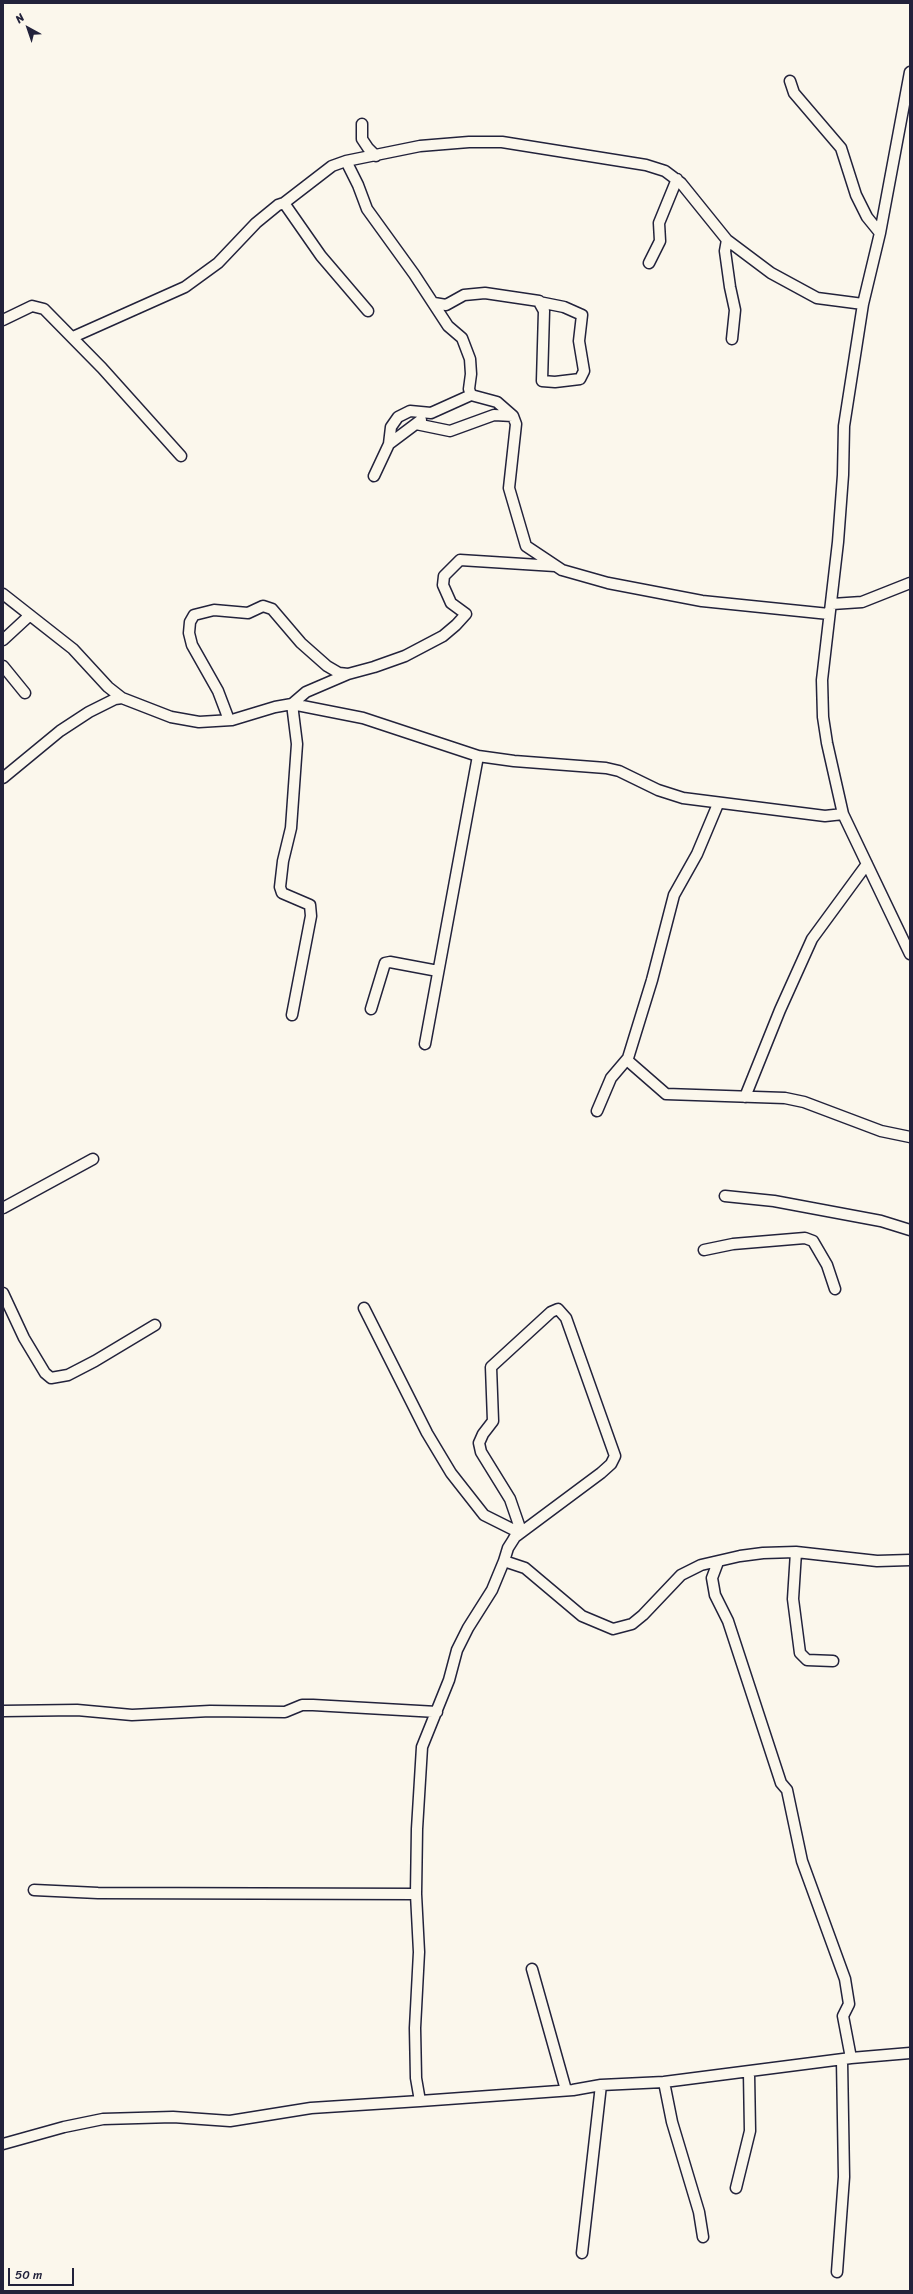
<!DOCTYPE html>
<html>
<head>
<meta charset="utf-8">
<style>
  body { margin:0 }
  #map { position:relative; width:913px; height:2294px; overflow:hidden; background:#fbf7ec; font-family:Sriracha,sans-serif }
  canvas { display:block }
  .frame { position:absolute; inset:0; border:4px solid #22223b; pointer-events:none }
  .north { position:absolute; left:8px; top:8px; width:40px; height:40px; -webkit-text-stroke:3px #fbf7ec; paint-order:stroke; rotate:320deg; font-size:11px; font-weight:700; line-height:16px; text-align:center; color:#22223b }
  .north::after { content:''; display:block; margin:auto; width:14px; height:18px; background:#22223b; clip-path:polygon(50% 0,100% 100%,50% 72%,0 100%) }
  .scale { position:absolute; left:8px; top:2268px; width:66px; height:18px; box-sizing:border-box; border:2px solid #22223b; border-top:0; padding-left:5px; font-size:12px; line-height:14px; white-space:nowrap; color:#22223b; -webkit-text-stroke:3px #fbf7ec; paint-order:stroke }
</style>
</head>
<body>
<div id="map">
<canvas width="913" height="2294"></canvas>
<div class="frame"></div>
<div class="north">N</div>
<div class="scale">50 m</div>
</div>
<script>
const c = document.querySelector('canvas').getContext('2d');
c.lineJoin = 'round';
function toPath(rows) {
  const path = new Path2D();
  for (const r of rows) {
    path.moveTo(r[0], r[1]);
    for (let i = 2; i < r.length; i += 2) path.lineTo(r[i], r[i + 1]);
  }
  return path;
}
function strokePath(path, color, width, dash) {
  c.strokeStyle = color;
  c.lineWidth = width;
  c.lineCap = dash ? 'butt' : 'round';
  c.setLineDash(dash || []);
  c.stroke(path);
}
const minor = toPath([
  [910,72,880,233,863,304,844,426,843,475,838,542,822,680,823,717,827,743,843,814,910,954],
  [790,81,794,93,841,148,856,195,867,217,880,233],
  [362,124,362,139,368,148,376,156],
  [346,161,358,185,367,209,414,274,448,326,462,338,470,359,471,374,469,389,471,395,497,402,513,416,516,424,509,488,526,546,562,570,608,583,702,601,829,614],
  [284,203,321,256,368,311],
  [727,240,725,251,730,287,735,310,732,339],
  [649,263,660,241,659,223,677,179],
  [434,303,446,305,464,295,485,293,539,301,539,302,544,311,542,381,555,382,580,379,584,371,579,341,582,315,564,307,539,302],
  [3,320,32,306,44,309,102,368,181,456],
  [73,337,185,287,218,263,256,223,278,205,284,203,332,166,346,161,420,146,469,142,502,142,646,165,665,171,681,183,727,240,771,273,817,298,863,304],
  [416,424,450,431,494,415,513,416],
  [389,444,421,420],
  [374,476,389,444,391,427,398,417,410,411,431,413,471,395],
  [3,594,73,649,108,687,122,698],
  [832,604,862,602,910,583],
  [3,640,29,616],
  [3,666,25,693],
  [229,720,218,691,192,645,189,633,190,622,194,615,214,610,248,613,263,606,272,609,301,643,327,666,339,673,348,674,374,667,405,656,443,636,456,625,466,614,451,603,443,585,444,576,460,560,555,566],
  [3,778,60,731,89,712,115,699,122,698,171,717,199,722,232,720,275,707,292,704,363,718,478,756,514,761,606,768,619,771,658,790,683,798,825,816,843,814],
  [371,1009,385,963,390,962,438,971],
  [292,1015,311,916,310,905,282,893,280,887,283,861,291,828,297,744,292,704,306,692,348,674],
  [425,1044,478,756],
  [627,1060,666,1094,785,1098,804,1102,881,1131,910,1137],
  [745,1097,780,1010,812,939,867,864],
  [597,1111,611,1078,628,1058,652,980,674,895,697,854,718,804],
  [725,1196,774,1201,881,1221,910,1230],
  [3,1208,93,1159],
  [704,1250,733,1244,805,1238,813,1241,827,1265,835,1289],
  [3,1293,24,1338,45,1373,51,1378,68,1375,95,1361,155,1325],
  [364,1308,427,1433,451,1473,484,1515,518,1532],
  [796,1552,793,1599,800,1653,807,1660,833,1661],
  [910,1560,877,1561,796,1552,763,1553,740,1556,701,1565,681,1575,643,1615,632,1624,613,1629,582,1616,525,1568,504,1561,492,1590,468,1628,457,1650,449,1680,422,1747,417,1829,416,1894,419,1952,415,2028,416,2078,420,2101,573,2090,601,2085,664,2082,851,2058,910,2053],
  [504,1561,508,1548,515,1537,601,1473,611,1464,615,1456,566,1318,558,1309,551,1312,491,1367,493,1421,483,1434,479,1443,481,1452,510,1499,520,1528,513,1540],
  [718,1562,712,1578,715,1595,728,1621,781,1783,787,1790,802,1861,845,1979,849,2004,843,2016,851,2058],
  [3,1711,77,1710,132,1715,210,1711,285,1712,302,1705,313,1705,437,1712],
  [34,1890,98,1893,416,1894],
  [532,1969,566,2090],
  [664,2082,672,2122,699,2212,703,2237],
  [3,2144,64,2127,103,2119,173,2117,230,2121,311,2108,420,2101],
  [736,2188,750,2131,749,2073],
  [582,2253,601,2085],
  [837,2272,844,2177,842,2060]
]);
strokePath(minor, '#22223b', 13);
strokePath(minor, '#fbf7ec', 10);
</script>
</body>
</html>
